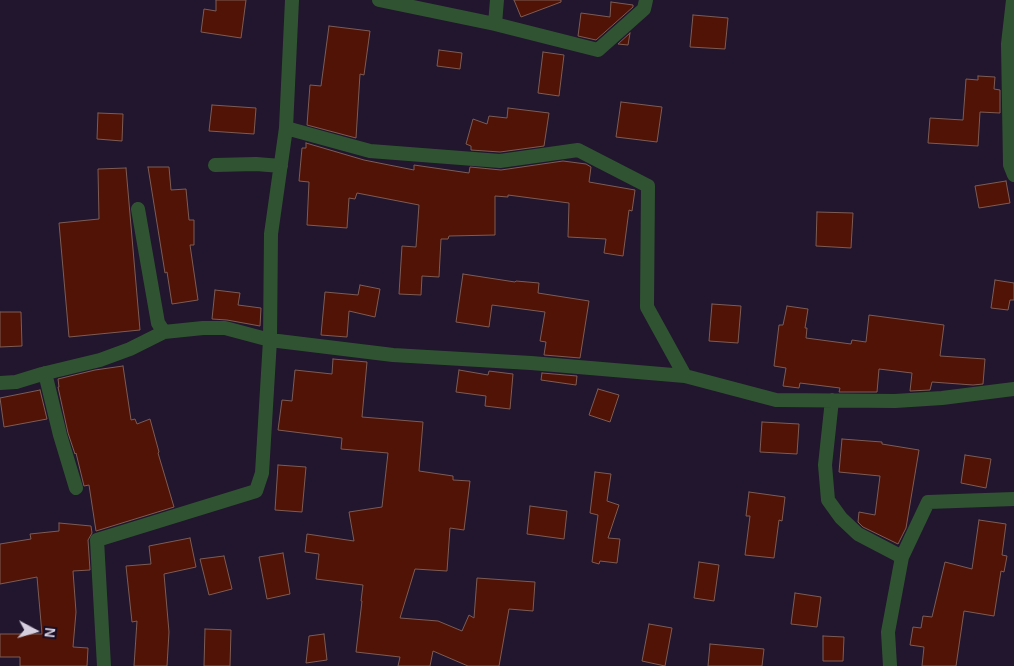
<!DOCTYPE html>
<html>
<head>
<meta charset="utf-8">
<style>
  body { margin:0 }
  #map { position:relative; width:1014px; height:666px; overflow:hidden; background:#21162d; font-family:Helvetica,sans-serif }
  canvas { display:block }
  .north { position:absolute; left:10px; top:606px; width:50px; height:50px; -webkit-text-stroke:4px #180d23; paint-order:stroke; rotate:96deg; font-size:14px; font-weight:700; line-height:20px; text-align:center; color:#d6cfdf }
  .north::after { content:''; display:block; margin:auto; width:18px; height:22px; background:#d6cfdf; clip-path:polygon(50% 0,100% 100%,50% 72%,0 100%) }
</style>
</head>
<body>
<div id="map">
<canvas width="1014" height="666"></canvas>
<div class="north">N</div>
</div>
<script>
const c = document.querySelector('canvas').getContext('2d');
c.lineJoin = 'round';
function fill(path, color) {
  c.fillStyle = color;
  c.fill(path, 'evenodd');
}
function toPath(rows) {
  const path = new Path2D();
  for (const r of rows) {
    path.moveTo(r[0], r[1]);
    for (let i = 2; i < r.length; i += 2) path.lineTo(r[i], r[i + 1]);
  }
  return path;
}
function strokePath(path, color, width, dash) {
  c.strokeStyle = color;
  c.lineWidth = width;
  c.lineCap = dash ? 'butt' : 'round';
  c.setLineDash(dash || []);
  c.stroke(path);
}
const building = toPath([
  [216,0,246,0,241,38,201,32,204,9,216,11,216,0],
  [514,0,561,0,561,2,521,17,514,0],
  [611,2,633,5,633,7,596,40,578,36,581,13,610,17,611,2],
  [693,15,728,18,725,49,690,47,693,15],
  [329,26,370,31,364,75,360,74,356,138,307,125,310,85,321,86,329,26],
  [630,33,628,45,618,44,630,33],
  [439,50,462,53,460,69,437,66,439,50],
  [543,52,564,55,559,96,538,93,543,52],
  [978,76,995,77,994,89,1000,90,1000,113,980,112,978,146,928,143,930,118,963,120,966,79,978,80,978,76],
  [621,102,662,107,657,142,616,137,621,102],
  [212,105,256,108,254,134,209,131,212,105],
  [508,108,549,113,544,146,500,152,471,150,471,146,466,144,473,119,487,124,489,116,507,118,508,108],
  [98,113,123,114,122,141,97,139,98,113],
  [306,143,364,160,414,170,414,165,469,173,470,167,501,170,563,161,586,164,591,167,589,182,635,190,632,211,629,210,623,256,604,253,606,239,568,237,569,203,508,195,508,197,495,196,495,235,449,236,448,239,441,239,439,277,422,276,421,295,399,294,402,246,416,247,419,205,357,193,355,199,349,198,347,228,307,225,309,182,299,181,302,148,306,148,306,143],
  [148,167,169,167,171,190,186,189,189,220,194,220,194,245,190,245,198,300,172,304,167,272,165,273,148,167],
  [126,168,140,330,69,337,59,223,99,219,98,169,126,168],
  [1006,181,1010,203,979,208,975,186,1006,181],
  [817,212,853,213,851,248,816,246,817,212],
  [463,274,515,282,516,281,539,283,538,293,589,301,580,358,544,355,546,342,540,341,545,312,492,305,489,327,456,322,463,274],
  [995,280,1014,283,1014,300,1010,300,1008,310,991,308,995,280],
  [360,285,380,289,375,317,349,311,347,337,321,335,325,292,358,295,360,285],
  [215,290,240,293,238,305,261,308,260,326,227,320,212,319,215,290],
  [712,304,741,306,738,343,709,341,712,304],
  [787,306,808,309,805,328,807,328,806,338,851,344,852,340,866,342,869,315,944,325,940,356,985,359,983,384,973,385,932,382,930,390,910,391,912,373,879,369,877,392,839,392,840,388,800,383,799,388,783,386,786,368,774,366,779,325,783,325,787,306],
  [0,312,21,312,22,346,0,347,0,312],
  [333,359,367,362,362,417,423,422,419,471,453,476,453,480,470,481,464,530,450,528,447,571,415,569,400,618,438,621,462,631,469,615,474,618,477,578,535,582,533,611,509,609,499,666,468,666,433,651,430,666,398,666,400,657,356,652,362,601,361,601,363,585,316,579,319,554,305,552,307,534,354,541,349,512,382,507,388,453,341,449,342,438,278,430,282,400,292,401,295,370,332,374,333,359],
  [123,366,131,420,135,419,137,424,150,419,159,452,158,453,174,507,96,531,89,485,84,486,76,453,75,454,68,433,58,387,59,387,58,379,95,370,123,366],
  [459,370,488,375,489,371,513,374,510,409,485,406,486,396,456,392,459,370],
  [542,373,577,376,576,385,541,380,542,373],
  [598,389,619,395,610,422,589,415,598,389],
  [40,390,47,419,4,427,0,398,40,390],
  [762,422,799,424,797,454,760,452,762,422],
  [842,439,882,442,882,444,919,450,906,528,898,544,863,527,858,522,859,512,875,515,880,476,839,472,842,439],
  [965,455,991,459,986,488,961,483,965,455],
  [278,465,306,467,302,512,275,510,278,465],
  [595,472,611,474,607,501,619,505,608,538,620,539,617,563,600,561,599,564,592,562,598,515,590,513,595,472],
  [749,492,785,497,782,521,779,520,774,558,745,555,750,516,746,516,749,492],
  [530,506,567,511,564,539,527,534,530,506],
  [979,520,1006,524,1002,555,1007,556,1004,572,1001,571,994,616,964,611,956,666,922,666,924,647,910,645,913,627,921,628,923,616,932,617,945,562,972,569,979,520],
  [59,523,91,526,92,533,88,540,90,570,73,571,76,612,73,647,88,648,87,666,20,666,20,657,0,657,0,634,42,634,37,577,0,584,0,544,31,539,30,534,59,531,59,523],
  [190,538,196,567,164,574,169,632,167,666,134,666,137,621,132,622,126,566,151,564,149,546,190,538],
  [283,553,290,594,267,599,259,557,283,553],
  [224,556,232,589,209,595,200,559,224,556],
  [699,562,719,565,714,601,694,598,699,562],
  [795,593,821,597,817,627,791,624,795,593],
  [649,624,672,628,665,666,642,661,649,624],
  [205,629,231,630,230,666,204,666,205,629],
  [324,634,327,660,306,663,309,636,324,634],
  [823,636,844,637,843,661,823,661,823,636],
  [710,644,764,649,762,666,708,666,710,644]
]);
fill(building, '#501306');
strokePath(building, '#7d5c54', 1);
strokePath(toPath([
  [292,0,286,128,370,151,500,161,578,150,648,186,647,307,685,376,776,400,895,401,942,398,1014,389],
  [379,0,495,24,598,50,644,9,646,0],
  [1013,0,1008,44,1010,165,1014,175],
  [495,24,497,0],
  [215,165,256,164,281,166],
  [138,209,158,323,164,332,203,328,225,328,270,340,393,355,531,363,685,376],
  [45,373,60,435,76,488],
  [0,383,16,382,42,374,100,360,130,349,164,332],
  [832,400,825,465,828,500,841,518,858,534,902,557],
  [104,666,97,540,256,491,262,473,270,340,271,234,286,128],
  [890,666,888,632,902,557,928,502,1014,499]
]), '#305432', 14);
</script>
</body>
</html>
